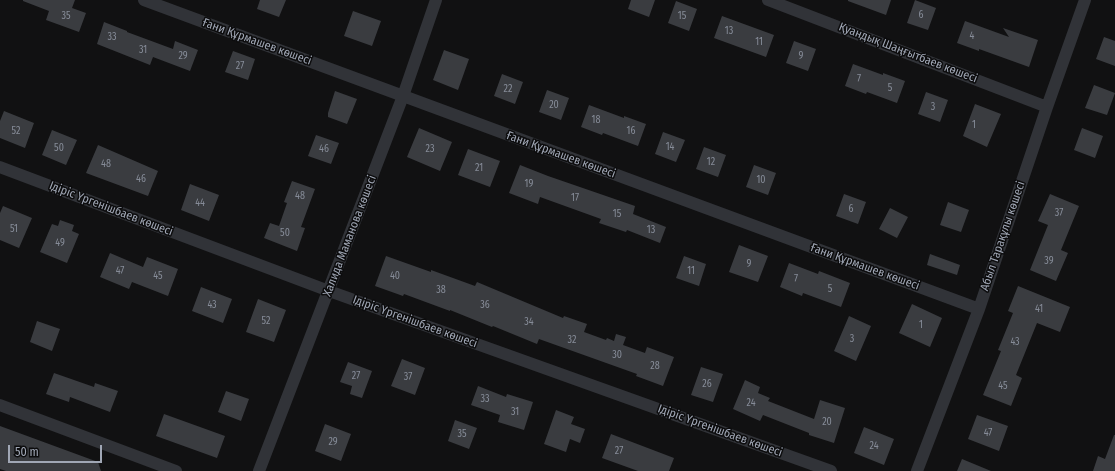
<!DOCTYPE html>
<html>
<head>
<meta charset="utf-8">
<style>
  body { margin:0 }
  #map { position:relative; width:1115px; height:471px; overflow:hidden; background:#111112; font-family:"Fira Sans Condensed",sans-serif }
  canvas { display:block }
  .scale { position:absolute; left:8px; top:445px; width:94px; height:18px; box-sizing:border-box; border:2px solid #a0a7b5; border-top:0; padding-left:5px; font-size:12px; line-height:14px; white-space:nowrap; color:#a0a7b5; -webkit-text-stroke:3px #0c0c0d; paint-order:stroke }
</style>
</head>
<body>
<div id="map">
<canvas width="1115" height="471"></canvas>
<div class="scale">50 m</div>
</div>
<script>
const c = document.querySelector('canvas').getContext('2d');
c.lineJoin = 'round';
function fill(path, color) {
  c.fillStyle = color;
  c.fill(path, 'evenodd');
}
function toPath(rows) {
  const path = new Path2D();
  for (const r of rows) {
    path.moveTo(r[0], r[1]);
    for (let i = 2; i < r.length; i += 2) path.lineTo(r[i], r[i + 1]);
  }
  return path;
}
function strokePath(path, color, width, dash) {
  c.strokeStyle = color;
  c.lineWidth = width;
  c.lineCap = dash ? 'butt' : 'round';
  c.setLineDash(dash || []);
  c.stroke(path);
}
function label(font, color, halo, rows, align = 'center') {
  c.font = font + ' "Fira Sans Condensed",sans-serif';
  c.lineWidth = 3;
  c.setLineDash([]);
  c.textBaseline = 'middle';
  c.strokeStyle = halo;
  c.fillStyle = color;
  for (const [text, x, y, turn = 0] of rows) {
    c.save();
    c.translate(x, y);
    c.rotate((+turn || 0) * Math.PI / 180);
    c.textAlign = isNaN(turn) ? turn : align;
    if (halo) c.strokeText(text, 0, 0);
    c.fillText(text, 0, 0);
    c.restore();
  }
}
fill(toPath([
  [23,0,75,0,72,8,86,13,79,32,46,20,49,11,23,1],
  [260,0,286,0,279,17,257,9],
  [631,0,655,0,649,17,628,9],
  [848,0,891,0,886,15,848,1],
  [915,0,936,8,928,30,907,23],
  [676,1,697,9,689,31,668,23],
  [353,11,381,21,372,46,344,36],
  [722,16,774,35,766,57,714,38],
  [965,21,1009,37,1003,28,1038,40,1029,67,979,49,979,51,957,43],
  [104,22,127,31,127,32,173,49,175,41,198,50,190,71,153,57,150,65,97,44],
  [1104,37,1115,41,1115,66,1096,59],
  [794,41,816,49,808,71,786,63],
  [444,50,469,59,458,90,433,80],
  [233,51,255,59,248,80,225,72],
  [853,64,883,75,883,73,905,81,897,103,867,92,866,94,845,86],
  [502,74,523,82,515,104,494,96],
  [1094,85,1115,93,1107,115,1085,108],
  [547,90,569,98,561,120,539,112],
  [335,91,357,99,347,124,328,117,328,113],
  [926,92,948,100,940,122,918,114],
  [975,104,1001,114,987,147,963,136],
  [589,105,624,118,624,116,646,124,638,146,603,133,602,135,581,127],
  [4,111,34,123,25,148,0,138,0,121],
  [419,128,452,142,440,171,407,157],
  [1082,128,1103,136,1095,158,1074,150],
  [52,130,77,140,66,165,42,155],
  [663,132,685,140,676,162,655,154],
  [316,135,339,143,331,164,308,156],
  [98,145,158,171,148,196,86,173],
  [704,147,726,155,718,177,696,169],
  [468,149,500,161,490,187,458,175],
  [520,165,548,176,635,206,633,214,666,227,660,243,627,230,626,232,599,223,601,219,540,197,538,204,509,193],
  [754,165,776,173,768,195,746,187],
  [292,181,315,189,301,227,305,228,297,251,264,238,270,223,279,226,287,203,284,202],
  [190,184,219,195,209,221,181,210],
  [844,194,866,202,858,224,836,216],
  [1050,194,1079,206,1061,250,1068,253,1056,281,1030,270,1048,225,1038,221],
  [948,202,969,210,961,232,940,225],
  [3,206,32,218,19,248,0,240,0,213],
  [890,208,908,217,897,238,879,229],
  [60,220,74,225,72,231,79,234,67,263,40,252,52,224,58,226],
  [739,245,768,256,758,282,729,272],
  [110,253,143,267,147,257,178,269,168,296,132,282,129,289,100,277],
  [930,254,960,265,957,275,927,265],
  [386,256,431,272,431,270,475,286,477,282,563,318,564,316,587,324,584,332,606,340,607,338,614,341,616,334,626,337,623,345,645,353,647,347,674,357,663,386,636,376,637,374,539,339,537,344,493,326,492,327,450,310,450,311,404,294,403,296,375,286],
  [684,256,706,264,699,286,676,278],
  [789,263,818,274,819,271,850,283,841,307,803,293,802,296,780,287],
  [1018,286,1070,307,1060,332,1037,323,1016,375,1022,378,1011,406,983,395,1001,351,998,350,1013,313,1008,311],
  [201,287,232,299,223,323,192,311],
  [258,299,286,310,274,342,246,332],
  [912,304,942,318,930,347,899,333],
  [849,316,871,326,856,361,834,351],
  [37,321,60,329,52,351,30,342],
  [402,359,425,368,415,395,391,386],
  [348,362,372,371,362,398,350,394,352,386,340,382],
  [701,367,723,374,713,402,691,395],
  [54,373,94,387,95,383,118,391,110,412,70,397,69,402,46,394],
  [745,380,760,387,758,393,770,398,768,401,814,419,820,400,845,408,834,443,809,435,809,433,763,415,760,421,733,409],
  [478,386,506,397,507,394,533,402,524,430,498,422,500,415,471,405],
  [226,391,249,399,241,421,218,412],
  [556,410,574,417,571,424,585,429,580,443,570,439,566,452,544,444],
  [164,414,225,436,217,458,156,436],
  [977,415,1008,426,999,451,968,439],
  [455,420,477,428,469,449,448,441],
  [325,424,351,434,341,461,315,451],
  [0,426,98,462,101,471,6,471,0,469],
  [864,427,894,439,884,465,854,453],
  [611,434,674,458,669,471,638,471,602,458],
  [1114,435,1115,435,1115,471,1093,471,1098,456,1105,459],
  [962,459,991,471,957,471]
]), '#3a3c40');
strokePath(toPath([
  [144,0,979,309],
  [768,0,1047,107],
  [0,167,329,291,831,471],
  [0,405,176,471],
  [259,471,403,96,436,0],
  [917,471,979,309,1047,107,1085,0]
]), '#313338', 12);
label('10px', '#868c98', null, [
  ["6",921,15],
  ["35",66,16],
  ["15",682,16],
  ["13",729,31],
  ["4",972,36],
  ["33",112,37],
  ["11",759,42],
  ["31",143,50],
  ["29",183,56],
  ["9",801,56],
  ["27",240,66],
  ["7",859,79],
  ["5",890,88],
  ["22",508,89],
  ["20",554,105],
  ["3",933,107],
  ["18",596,120],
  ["1",974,125],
  ["52",16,131],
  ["16",631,131],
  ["14",670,147],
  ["50",59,148],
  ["46",324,149],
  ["23",430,149],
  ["12",711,162],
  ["48",106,164],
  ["21",479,168],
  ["46",141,179],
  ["10",761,180],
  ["19",529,184],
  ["48",300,196],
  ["17",575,198],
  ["44",200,203],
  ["6",851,209],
  ["37",1059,213],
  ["15",617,214],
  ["51",14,229],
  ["13",651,230],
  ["50",285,233],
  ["49",60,243],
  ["39",1049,261],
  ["9",749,264],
  ["47",120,271],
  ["11",691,271],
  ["45",158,276],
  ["40",395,276],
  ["7",796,279],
  ["5",830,289],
  ["38",441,290],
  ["43",212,305],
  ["36",485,305],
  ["41",1039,309],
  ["52",266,321],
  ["34",529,322],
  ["1",921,325],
  ["3",852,339],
  ["32",572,340],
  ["43",1015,342],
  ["30",617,355],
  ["28",655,366],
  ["27",356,376],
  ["37",408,377],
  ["26",707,384],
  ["45",1003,386],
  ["33",485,399],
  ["24",751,403],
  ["31",515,412],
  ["20",827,422],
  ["47",988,433],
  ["35",462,434],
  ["29",333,442],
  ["24",874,446],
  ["27",619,451]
]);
label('12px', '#a0a7b5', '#0c0c0d', [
  ["Ғани Құрмашев көшесі",257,42,20],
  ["Қуандық Шаңғытбаев көшесі",908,53,21],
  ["Ғани Құрмашев көшесі",561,155,20],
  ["Ідіріс Үргенішбаев көшесі",111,209,21],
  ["Халида Маманова көшесі",350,236,-69],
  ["Абыл Тарақұлы көшесі",1003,236,-71],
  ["Ғани Құрмашев көшесі",865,267,20],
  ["Ідіріс Үргенішбаев көшесі",415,322,20],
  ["Ідіріс Үргенішбаев көшесі",720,431,20]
]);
</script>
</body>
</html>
